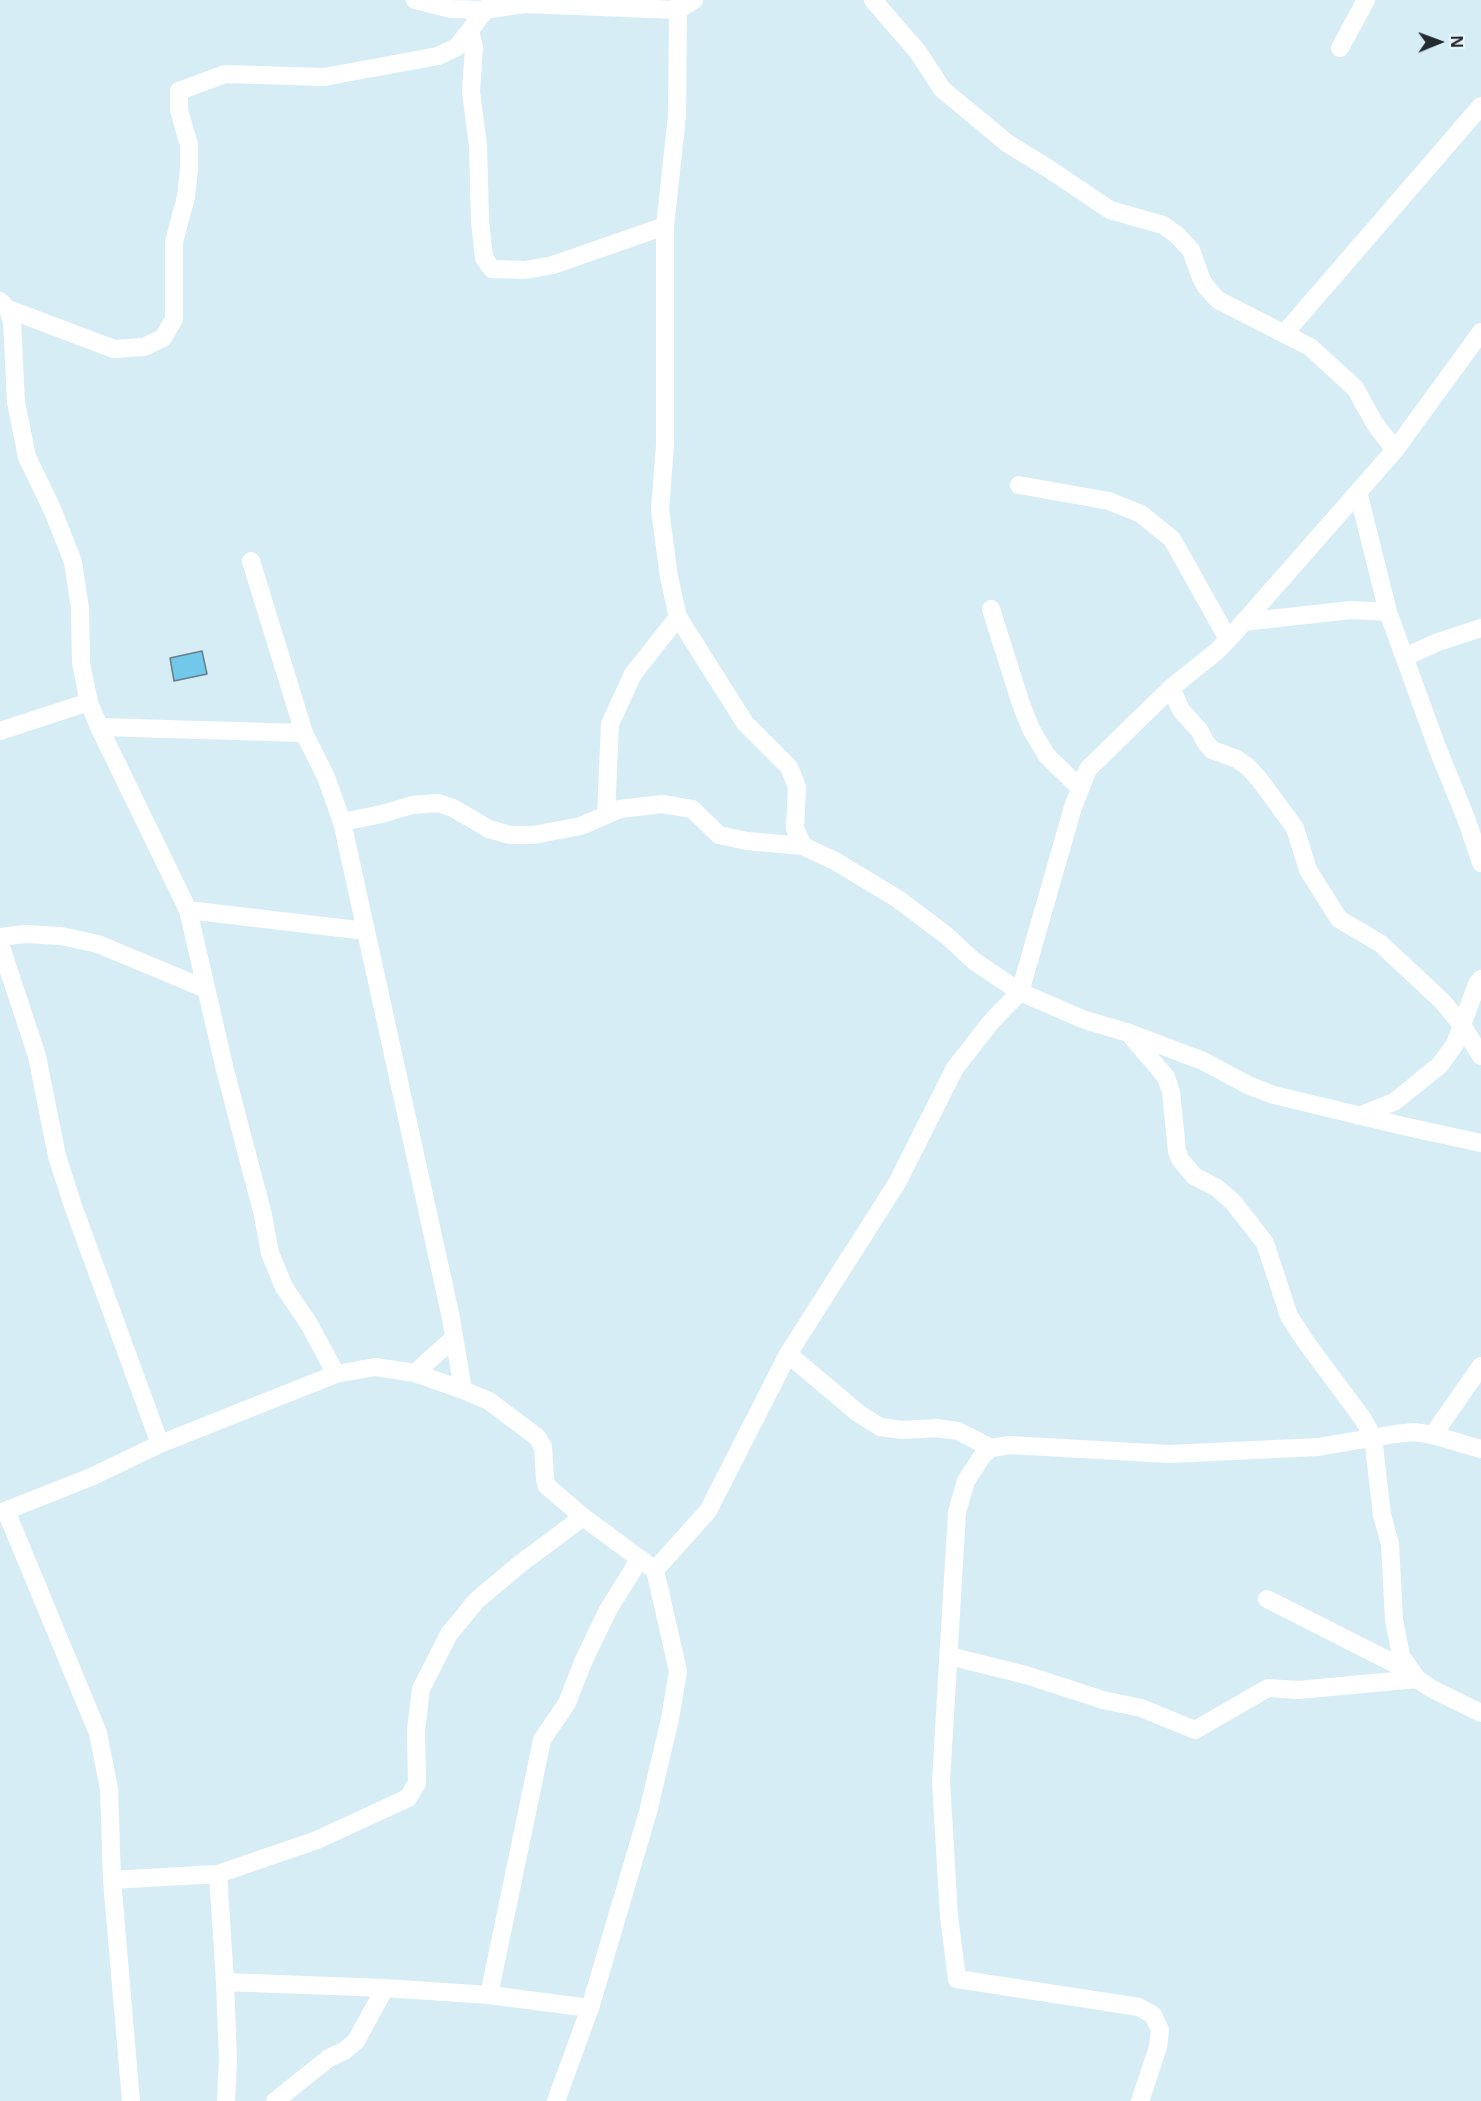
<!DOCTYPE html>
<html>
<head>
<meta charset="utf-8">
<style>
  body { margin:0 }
  #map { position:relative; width:1481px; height:2101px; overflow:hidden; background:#d6edf6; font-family:"Noto Sans",sans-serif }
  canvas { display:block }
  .north { position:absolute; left:1409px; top:12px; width:60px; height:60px; -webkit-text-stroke:4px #ebf8fe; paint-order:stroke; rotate:89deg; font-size:16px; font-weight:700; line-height:24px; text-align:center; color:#232b2f }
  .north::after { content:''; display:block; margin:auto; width:21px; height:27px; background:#232b2f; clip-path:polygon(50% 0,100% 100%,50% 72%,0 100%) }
</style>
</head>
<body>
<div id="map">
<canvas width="1481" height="2101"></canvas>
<div class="north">N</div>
</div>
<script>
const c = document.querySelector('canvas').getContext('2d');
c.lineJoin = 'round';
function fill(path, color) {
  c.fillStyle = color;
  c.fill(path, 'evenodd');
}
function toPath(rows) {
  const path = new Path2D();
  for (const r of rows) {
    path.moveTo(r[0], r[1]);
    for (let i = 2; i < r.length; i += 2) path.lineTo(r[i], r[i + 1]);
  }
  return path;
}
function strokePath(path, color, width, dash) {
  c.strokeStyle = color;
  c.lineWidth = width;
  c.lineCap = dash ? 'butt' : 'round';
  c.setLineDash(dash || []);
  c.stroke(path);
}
const building = toPath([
  [202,651,207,674,174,681,170,658,202,651]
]);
fill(building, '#71c8ea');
strokePath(building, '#697e86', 1.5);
strokePath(toPath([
  [415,0,451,9,485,10,524,4,678,10,694,0],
  [680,0,678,10,677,116,665,226,665,445,660,510,669,577,678,617,745,723,789,767,797,787,795,828,803,846],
  [873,0,918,52,942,89,1007,143,1049,169,1110,210,1163,225,1177,235,1191,250,1201,278,1206,287,1218,300,1310,347,1355,388,1375,424,1395,450],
  [470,30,474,47,471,92,478,146,480,221,484,258,492,269,525,270,553,265,665,226],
  [1340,48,1366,0],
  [0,301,8,309,12,322,16,402,27,457,53,511,73,562,80,608,81,663,89,702,99,727,188,910,225,1070,263,1215,270,1253,284,1287,309,1324,336,1374],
  [8,309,114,349,144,347,163,338,174,319,174,242,186,197,189,169,189,145,179,110,179,91,225,74,324,77,438,56,457,47,493,0],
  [1284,334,1481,106],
  [1019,485,1109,501,1141,514,1172,539,1228,639],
  [1358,492,1388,612,1437,747,1467,821,1481,863],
  [251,561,304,733,326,777,342,822,451,1318,463,1390],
  [991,609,1021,704,1031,729,1047,756,1079,787],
  [1243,622,1351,610,1388,612],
  [1405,657,1438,642,1481,628],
  [1171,688,1181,710,1199,730,1206,743,1212,750,1237,759,1248,767,1259,779,1295,828,1308,870,1339,919,1381,944,1442,1001,1462,1025,1481,1056],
  [99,727,304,733],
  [0,731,89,702],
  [606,815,610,724,633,674,678,617],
  [342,822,382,814,412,805,438,803,453,808,489,829,510,835,533,835,581,826,620,809,662,804,692,809,719,835,747,841,803,846,835,861,898,899,947,936,974,961,1020,992,1085,1020,1129,1033,1203,1061,1250,1086,1274,1095,1403,1126,1481,1143],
  [188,910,366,931],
  [0,937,25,934,61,936,98,944,206,989],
  [0,944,37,1056,57,1156,73,1206,160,1444],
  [1131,1036,1166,1077,1171,1092,1177,1151,1180,1159,1194,1176,1217,1188,1233,1202,1265,1243,1289,1316,1308,1345,1363,1419,1373,1437,1382,1515,1390,1544,1394,1620,1401,1656,1417,1679,1432,1689,1481,1713],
  [1359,1116,1394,1102,1440,1065,1455,1044,1477,984,1481,979],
  [788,1354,858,1413,880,1427,903,1430,936,1428,958,1431,991,1448],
  [415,1373,454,1338],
  [1433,1435,1481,1366],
  [6,1511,98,1733,109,1789,112,1880,131,2101],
  [0,1513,91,1477,160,1444,336,1374,375,1367,415,1373,463,1390,489,1401,537,1437,543,1447,545,1479,547,1486,583,1517,655,1570,678,1671,670,1719,648,1812,590,2008,556,2101],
  [655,1570,708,1511,788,1354,897,1183,955,1068,991,1022,1020,992,1073,807,1088,769,1171,688,1217,651,1236,631,1395,450,1481,332],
  [1267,1599,1411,1672],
  [949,1656,1026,1675,1103,1700,1141,1708,1195,1730,1268,1688,1298,1690,1417,1679],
  [218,1874,225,1982,228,2059,226,2101],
  [112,1880,218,1874,317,1840,408,1798,417,1783,416,1730,421,1689,449,1634,477,1600,520,1564,583,1517],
  [225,1982,385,1988,489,1995,590,2008],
  [489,1995,542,1740,567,1703,583,1662,608,1610,639,1560],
  [275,2101,329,2058,344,2051,356,2041,385,1988],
  [1140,2101,1158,2047,1160,2030,1153,2015,1139,2007,957,1979,949,1916,941,1781,957,1512,966,1481,983,1455,991,1448,1010,1445,1169,1454,1318,1447,1395,1434,1414,1432,1433,1435,1481,1449]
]), '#fff', 18);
</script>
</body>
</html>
